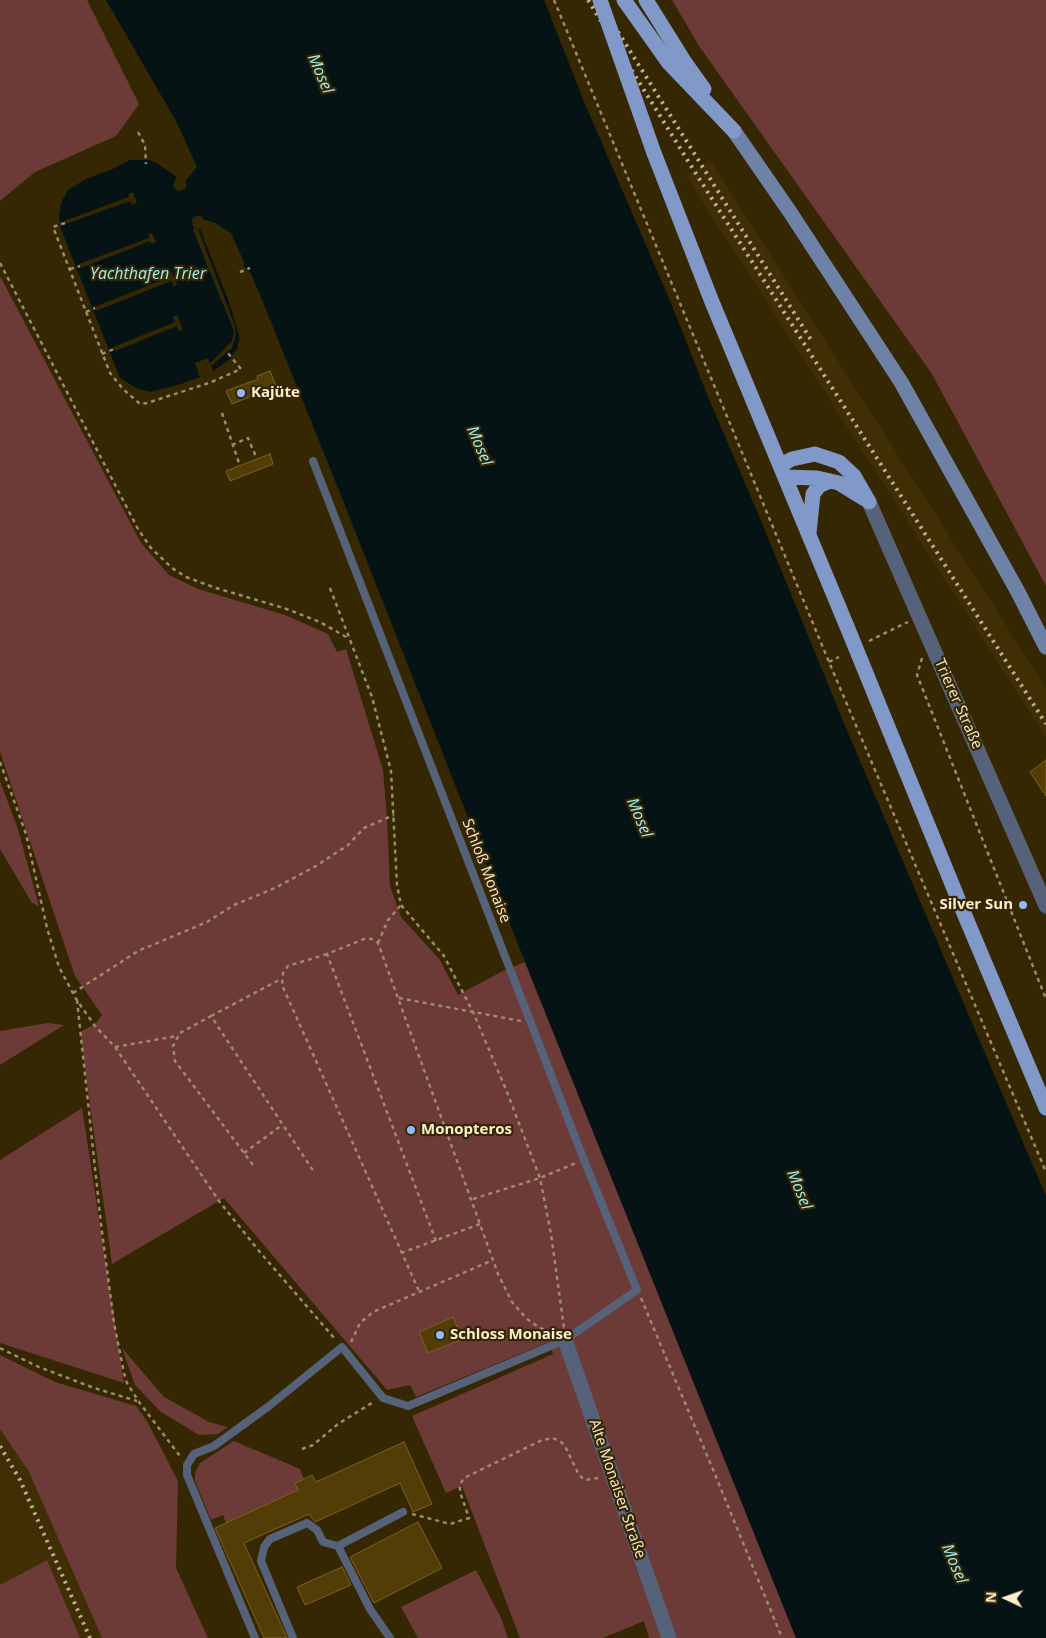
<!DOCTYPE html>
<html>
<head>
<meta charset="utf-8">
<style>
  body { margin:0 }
  #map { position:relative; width:1046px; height:1638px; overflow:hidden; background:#362703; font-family:"Open Sans",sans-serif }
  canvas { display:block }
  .north { position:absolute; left:981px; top:1573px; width:50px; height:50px; -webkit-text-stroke:4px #362703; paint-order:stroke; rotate:273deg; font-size:14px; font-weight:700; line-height:20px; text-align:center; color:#feeece }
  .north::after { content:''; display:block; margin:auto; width:18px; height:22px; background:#feeece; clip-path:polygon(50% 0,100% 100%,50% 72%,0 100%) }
</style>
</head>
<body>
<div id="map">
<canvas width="1046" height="1638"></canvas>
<div class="north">N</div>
</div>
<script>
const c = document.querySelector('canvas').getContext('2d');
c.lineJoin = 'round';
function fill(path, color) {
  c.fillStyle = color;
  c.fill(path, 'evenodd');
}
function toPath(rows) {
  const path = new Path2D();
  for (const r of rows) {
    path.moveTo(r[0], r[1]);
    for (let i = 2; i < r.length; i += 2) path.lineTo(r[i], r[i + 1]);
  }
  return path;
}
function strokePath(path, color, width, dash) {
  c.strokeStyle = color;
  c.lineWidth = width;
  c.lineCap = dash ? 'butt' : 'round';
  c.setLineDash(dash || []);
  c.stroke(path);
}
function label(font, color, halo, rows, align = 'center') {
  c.font = font + ' "Open Sans",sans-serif';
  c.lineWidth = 4.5;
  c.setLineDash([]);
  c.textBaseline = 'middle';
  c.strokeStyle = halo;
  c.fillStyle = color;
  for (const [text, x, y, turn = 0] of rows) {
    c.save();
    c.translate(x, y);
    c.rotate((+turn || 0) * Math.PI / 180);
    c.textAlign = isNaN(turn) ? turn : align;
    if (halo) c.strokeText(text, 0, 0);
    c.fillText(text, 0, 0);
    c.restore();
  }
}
fill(toPath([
  [710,160,1046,688,1046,737,686,176],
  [0,1429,29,1472,102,1638,80,1638,47,1560,0,1585]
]), '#402f05');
fill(toPath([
  [0,0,87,0,139,104,116,136,35,172,0,201],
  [672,0,1046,0,1046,586,932,374,699,46],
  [0,276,141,543,169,575,198,589,285,615,328,634,337,652,346,649,383,770,387,818,390,886,401,917,440,960,458,995,503,971,525,962,796,1638,649,1638,644,1621,603,1638,520,1638,462,1486,446,1493,412,1416,553,1354,549,1342,416,1397,410,1385,387,1390,224,1198,112,1264,80,1032,95,1024,102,1015,75,976,0,752],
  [0,781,18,829,39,906,32,903,0,849],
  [48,1023,64,1025,0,1065,0,1031],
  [82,1108,124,1383,0,1343,0,1160],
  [122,1348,164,1397,209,1422,228,1427,218,1434,199,1435,161,1412,135,1385],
  [0,1355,55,1382,136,1406,147,1421,178,1481,176,1568,208,1638,102,1638,29,1472,0,1429],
  [234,1441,300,1469,304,1479,295,1483,298,1490,226,1523,223,1515,211,1520,195,1481,195,1473,200,1463],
  [47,1560,80,1638,0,1638,0,1585],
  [476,1570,501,1618,508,1638,418,1638,401,1607]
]), '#6c3a37');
fill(toPath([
  [106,0,544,0,585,104,671,303,708,397,757,511,843,721,1046,1196,1046,1638,796,1638,525,962,338,488,262,300,251,274,244,266,244,262,231,233,213,222,204,220,201,216,196,216,192,219,193,227,200,229,229,302,240,338,237,349,229,360,213,371,208,358,195,363,200,377,178,385,150,392,136,388,120,378,61,229,59,216,61,203,68,190,86,179,115,168,130,160,150,160,158,164,177,177,173,185,176,190,179,191,186,188,186,180,197,167,177,123]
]), '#051315');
fill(toPath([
  [133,192,137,203,132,205,130,201,66,224,64,221,129,197,128,194],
  [195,228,198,229,235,326,236,334,232,348,211,366,210,363,232,341,234,331,193,230],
  [152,233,156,242,152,244,150,241,81,268,79,264,149,238,148,234],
  [171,271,177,285,174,286,171,281,96,311,94,307,170,277,168,272],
  [177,315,183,330,179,331,177,326,115,351,113,347,175,322,173,317]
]), '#362703');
const building = toPath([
  [270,371,276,386,232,404,226,391,258,379,257,376,270,371],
  [270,454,273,464,230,481,226,471,270,454],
  [1046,760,1046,796,1030,772,1046,760],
  [453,1317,462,1339,428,1353,419,1332,453,1317],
  [404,1442,432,1504,413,1512,400,1483,315,1522,309,1514,244,1543,287,1638,264,1638,215,1528,298,1490,295,1483,304,1479,312,1475,316,1482,404,1442],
  [418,1522,442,1568,374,1603,350,1557,418,1522],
  [342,1567,351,1585,305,1605,297,1587,342,1567]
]);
fill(building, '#533d07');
strokePath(building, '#7f611e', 1);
strokePath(toPath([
  [554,0,829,662,1046,1172],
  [138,132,145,145,146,164],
  [65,223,53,227,110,373,123,389,140,404,147,403,209,383,241,369,227,352],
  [0,263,138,529,151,548,172,568,186,577,216,588,284,608,320,622,348,638],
  [70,269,80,266],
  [240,272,250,268],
  [86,312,95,308],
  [102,354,114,349],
  [222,413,240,466],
  [232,445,248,438,257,459],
  [330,588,372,697,391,771,397,885,401,905,444,956,473,1012,507,1092,540,1178,551,1234,564,1328],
  [869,641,908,622],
  [922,658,917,675,1046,999],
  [829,662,839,657],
  [0,762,26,834,47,928,59,967,76,999,95,1026,115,1047,219,1201,259,1251,335,1339],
  [378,943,388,920,401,905],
  [327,954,288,966,283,973,282,985,419,1291],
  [73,993,138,951,207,922,234,905,275,888,316,866,348,845,364,828,394,815],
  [399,998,521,1021],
  [77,1000,101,1224,114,1323,124,1373,127,1383,139,1402,180,1456],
  [211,1016,281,979],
  [115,1047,177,1036],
  [244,1153,282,1125],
  [253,1165,175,1061,173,1046,180,1033,211,1016,314,1172],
  [473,1199,540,1178,576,1163],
  [436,1241,327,954,364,939,372,939,378,943,498,1274,512,1302,527,1319,540,1328,555,1334],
  [401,1253,480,1224],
  [641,1298,714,1472,782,1638],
  [351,1342,360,1323,373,1312,493,1260],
  [0,1348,39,1367,94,1388,137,1401],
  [302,1449,313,1445,338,1424,375,1401],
  [412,1514,450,1524,469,1518,460,1492,460,1484,464,1478,542,1440,553,1438,561,1442,565,1446,579,1475,585,1480,598,1478]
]), '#9c8c6a', 2.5, [4, 4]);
strokePath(toPath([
  [255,1638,187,1475,187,1465,194,1454,214,1446,269,1406,342,1347,383,1398,408,1406,565,1340,637,1290,584,1160,313,461],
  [293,1638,261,1561,264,1547,270,1539,307,1523,317,1530,323,1542,338,1546],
  [390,1638,370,1609,338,1546,403,1512]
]), '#566279', 8);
strokePath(toPath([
  [869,502,1046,906],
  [565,1340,669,1638]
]), '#566279', 15);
strokePath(toPath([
  [734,131,790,212,901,382,1018,592,1046,647]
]), '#6e81a6', 15);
strokePath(toPath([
  [624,0,668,62,734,131],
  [646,0,684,61,704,89],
  [654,153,712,302,848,629,963,911,1046,1108],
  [781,465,792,459,815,454,839,462,854,476,869,502],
  [785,477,817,478,839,483,865,499],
  [809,533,813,494,819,486,830,481]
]), '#8199c9', 15);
strokePath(toPath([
  [588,0,693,169,1046,724],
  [598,0,813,343],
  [0,1446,20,1480,90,1638]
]), '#beaf8d', 4, [2.5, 5]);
strokePath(toPath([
  [600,0,654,153]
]), '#8199c9', 15);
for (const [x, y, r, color] of [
  [241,393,5,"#95b7fd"],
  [1023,905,5,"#95b7fd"],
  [411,1130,5,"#95b7fd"],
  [440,1335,5,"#95b7fd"]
]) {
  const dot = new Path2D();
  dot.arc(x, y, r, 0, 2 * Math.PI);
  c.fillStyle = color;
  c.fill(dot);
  strokePath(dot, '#362703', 2);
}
label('bold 15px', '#feeece', '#362703', [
  ["Kajüte",251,393],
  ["Silver Sun",1013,905,"right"],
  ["Monopteros",421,1130],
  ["Schloss Monaise",450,1335]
], 'left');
label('15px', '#feeece', '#362703', [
  ["Trierer Straße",958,704,66],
  ["Schloß Monaise",486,871,69],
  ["Alte Monaiser Straße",617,1489,71]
]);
label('italic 16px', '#9deff8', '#362703', [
  ["Mosel",320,74,67],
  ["Yachthafen Trier",148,274],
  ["Mosel",479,446,67],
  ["Mosel",639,818,67],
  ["Mosel",799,1190,68],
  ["Mosel",954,1564,67]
]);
</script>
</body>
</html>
